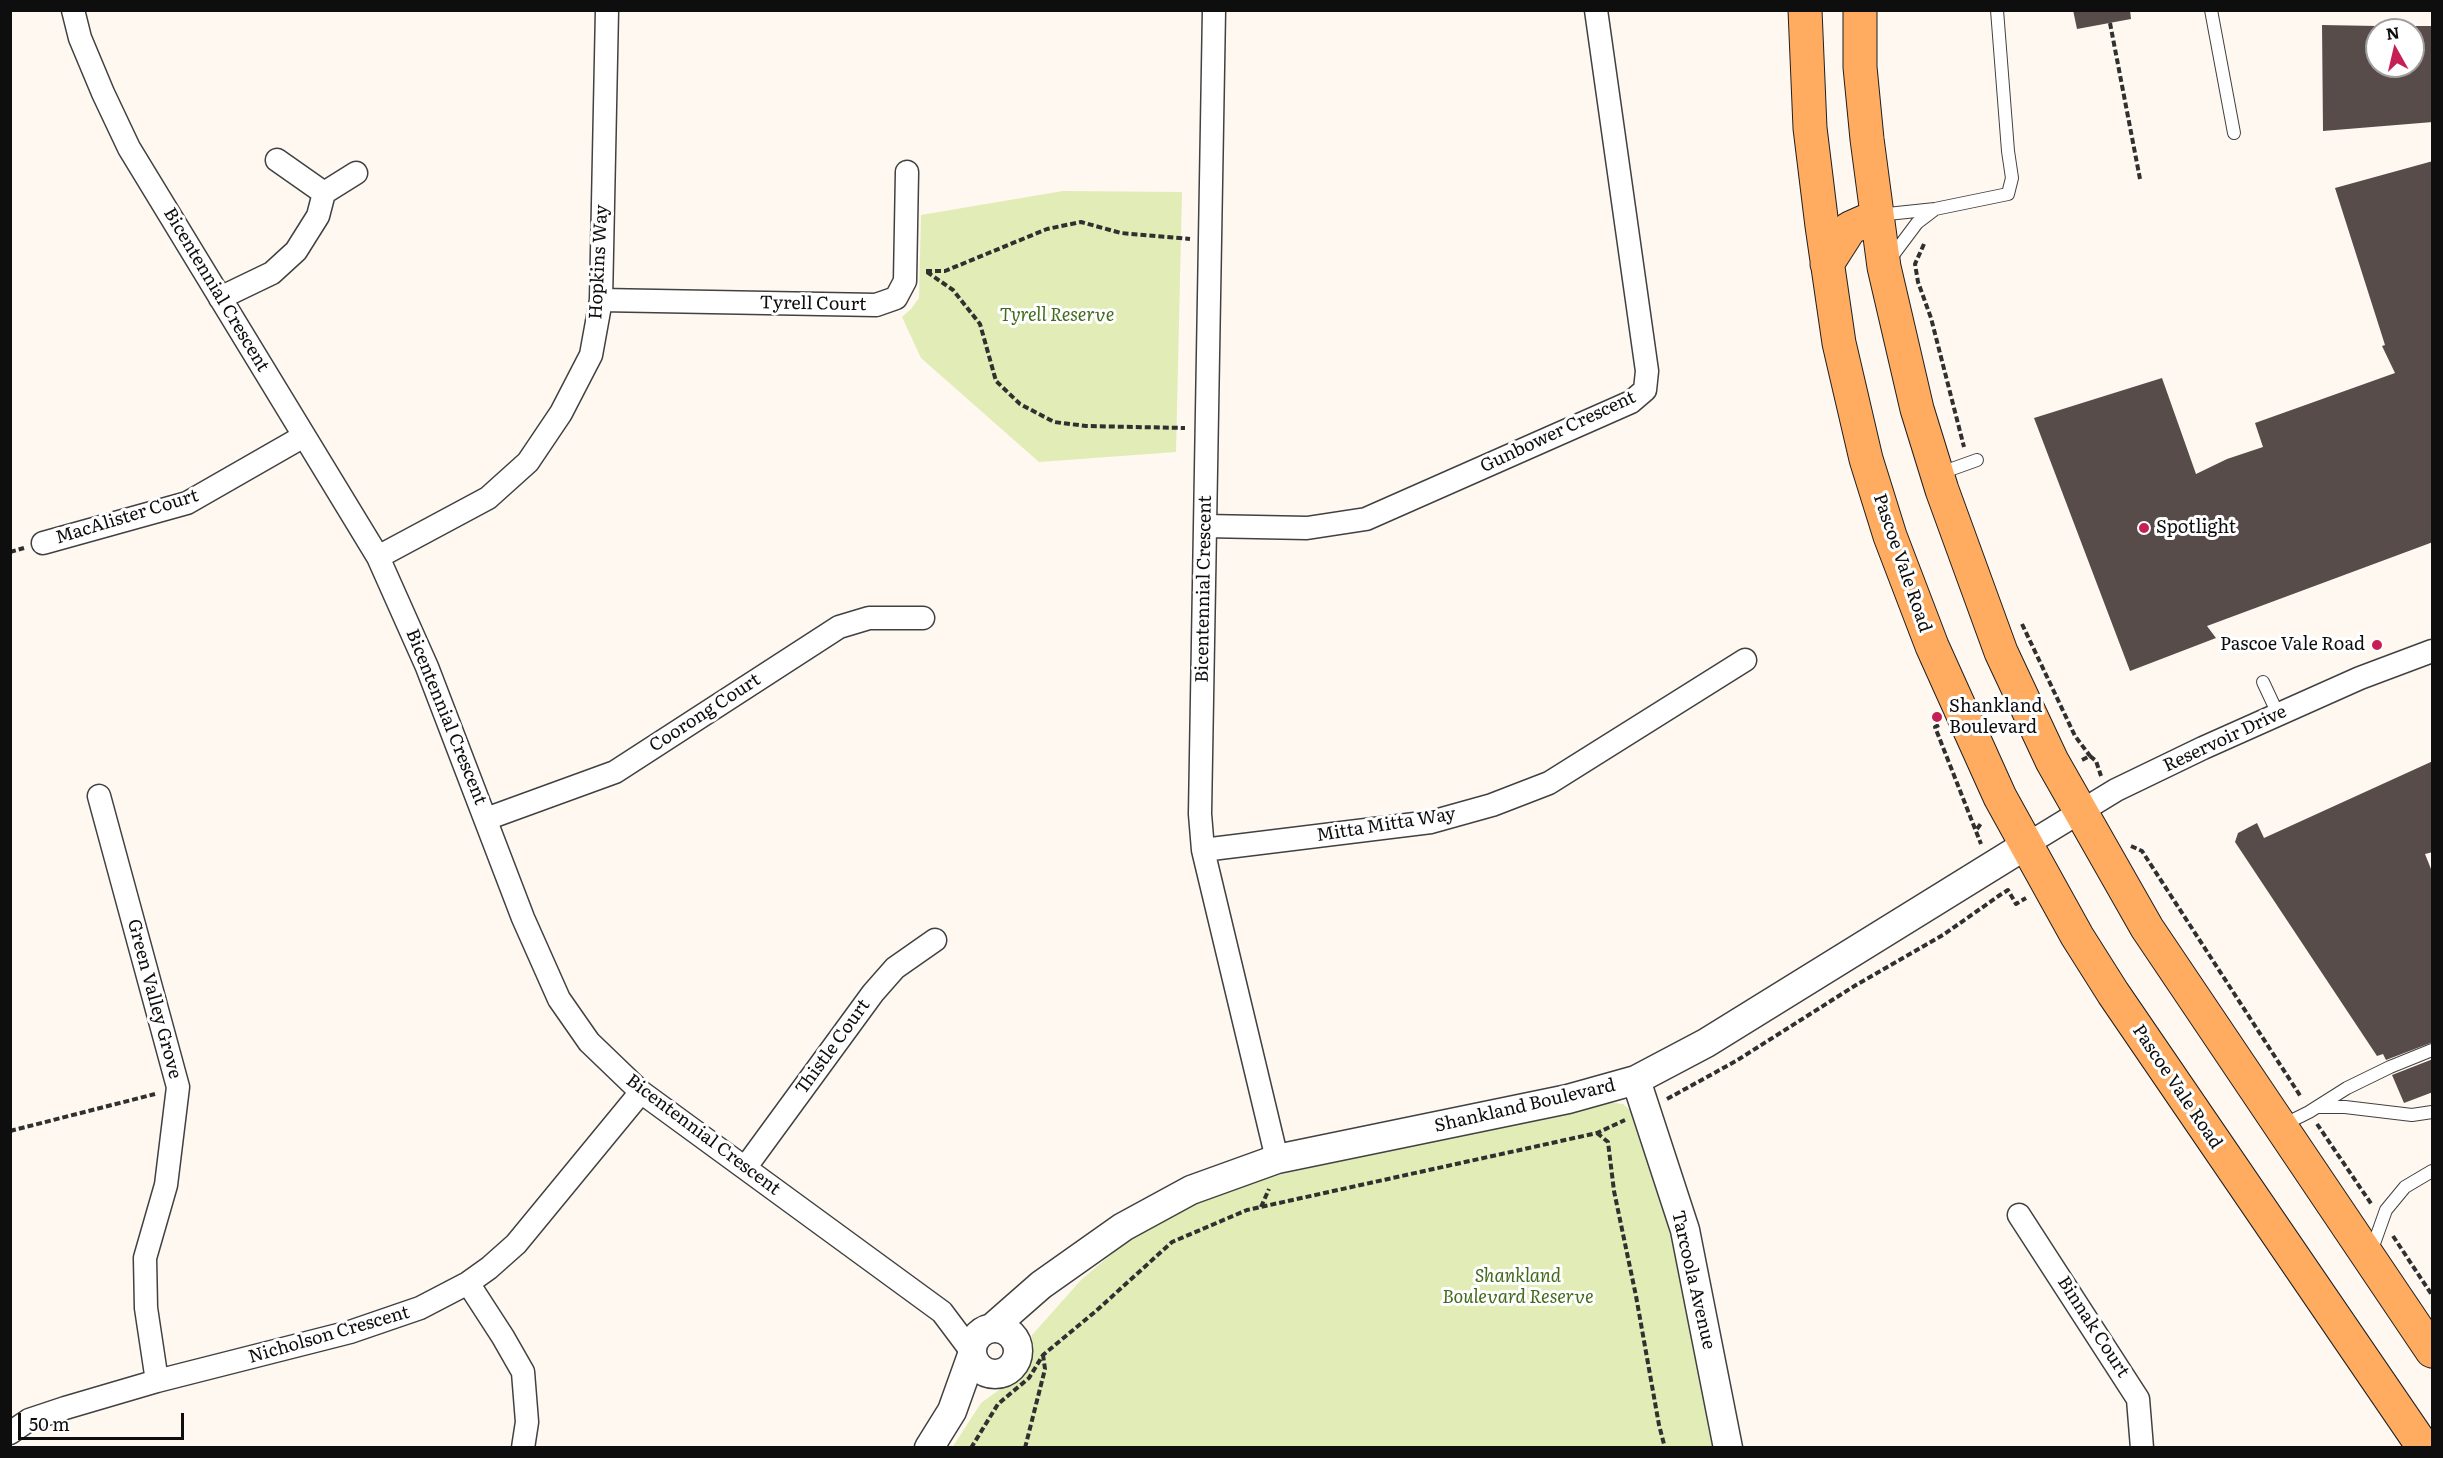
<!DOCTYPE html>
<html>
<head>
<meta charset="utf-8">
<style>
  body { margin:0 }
  #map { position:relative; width:2443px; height:1458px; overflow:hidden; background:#fff8f0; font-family:Literata,serif }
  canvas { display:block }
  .frame { position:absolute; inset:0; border:12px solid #0e0e0e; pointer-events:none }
  .north { position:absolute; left:2365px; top:18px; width:60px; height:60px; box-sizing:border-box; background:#fff; border:2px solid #9f9f9f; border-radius:50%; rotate:352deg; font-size:16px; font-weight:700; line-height:24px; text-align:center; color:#0e0e0e }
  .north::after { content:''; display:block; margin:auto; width:21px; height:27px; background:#c61f55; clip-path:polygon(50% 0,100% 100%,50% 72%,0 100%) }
  .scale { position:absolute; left:18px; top:1413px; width:166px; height:27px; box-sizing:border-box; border:3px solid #0e0e0e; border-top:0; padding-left:8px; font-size:18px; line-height:21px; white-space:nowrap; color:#0e0e0e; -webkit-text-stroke:4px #fff; paint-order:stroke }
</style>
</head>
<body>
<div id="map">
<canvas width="2443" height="1458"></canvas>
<div class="frame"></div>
<div class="north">N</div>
<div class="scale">50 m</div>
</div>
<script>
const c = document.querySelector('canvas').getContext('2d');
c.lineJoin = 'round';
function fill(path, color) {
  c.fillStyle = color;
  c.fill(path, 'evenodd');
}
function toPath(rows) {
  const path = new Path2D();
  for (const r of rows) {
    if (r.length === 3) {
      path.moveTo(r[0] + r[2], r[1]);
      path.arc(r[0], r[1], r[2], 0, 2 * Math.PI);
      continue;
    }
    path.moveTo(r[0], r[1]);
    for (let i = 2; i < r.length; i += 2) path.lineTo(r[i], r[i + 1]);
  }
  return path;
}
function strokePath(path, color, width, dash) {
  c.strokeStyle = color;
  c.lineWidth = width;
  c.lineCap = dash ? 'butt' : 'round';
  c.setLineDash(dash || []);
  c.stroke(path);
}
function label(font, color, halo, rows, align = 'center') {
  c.font = font + ' Literata,serif';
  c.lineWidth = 6;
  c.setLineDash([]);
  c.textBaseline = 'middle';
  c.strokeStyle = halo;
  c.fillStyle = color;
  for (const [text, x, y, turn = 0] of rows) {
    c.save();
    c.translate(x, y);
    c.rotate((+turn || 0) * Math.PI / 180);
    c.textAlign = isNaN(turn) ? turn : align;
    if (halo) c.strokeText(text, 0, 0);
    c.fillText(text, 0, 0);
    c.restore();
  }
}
fill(toPath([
  [1063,191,1182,192,1176,452,1039,462,921,358,902,317,911,309,919,298,921,215],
  [1607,1102,1623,1104,1636,1115,1675,1233,1717,1448,952,1448,981,1403,1021,1374,1032,1335,1081,1280,1134,1235,1196,1202,1258,1179,1582,1110]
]), '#e1ecb7');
fill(toPath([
  [2073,10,2130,10,2131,19,2077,29],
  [2322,25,2377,26,2377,66,2413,66,2413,26,2433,26,2433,122,2323,131],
  [2433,161,2433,542,2207,626,2216,638,2130,671,2034,418,2162,378,2196,474,2227,459,2263,447,2255,423,2395,373,2382,346,2385,345,2335,188],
  [2433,761,2433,852,2425,854,2433,874,2433,1042,2386,1060,2383,1054,2377,1056,2235,842,2238,833,2257,823,2264,838],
  [2433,1059,2433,1092,2404,1103,2392,1075]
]), '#584c4a');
const service = toPath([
  [2211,10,2234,133],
  [1878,215,1935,209,2008,194,2012,178,2008,151,1997,10],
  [1890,259,1917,223,1934,210],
  [1938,474,1977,460],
  [2263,682,2278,714],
  [2318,1107,2345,1107,2412,1115,2432,1112],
  [2281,1126,2309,1112,2347,1088,2390,1067,2432,1050],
  [2371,1252,2386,1210,2405,1187,2432,1171]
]);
const minor = toPath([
  [73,10,80,38,103,93,129,148,378,557,427,667,523,918,559,999,589,1042,641,1092,942,1312,972,1352],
  [1214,10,1200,814,1203,850,1277,1159],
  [277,160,324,193,356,173],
  [220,298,272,273,296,251,318,216,324,193],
  [601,300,876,305,896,298,905,281,907,172],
  [1205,526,1307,528,1366,519,1631,402,1645,390,1647,371,1596,10],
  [43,543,187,503,304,436],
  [378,557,488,498,528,462,561,413,591,355,601,300,607,10],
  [99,796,178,1087,166,1185,145,1258,146,1308,157,1381],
  [486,819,615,772,839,627,869,618,923,618],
  [2026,845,2116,790,2203,748,2360,678,2432,651],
  [1203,850,1431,822,1492,805,1549,783,1745,660],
  [745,1168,873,993,895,968,935,940],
  [2019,1215,2138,1399,2142,1448],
  [468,1283,503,1337,523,1372,527,1422,523,1448],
  [10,1433,29,1420,65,1408,157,1381,350,1332,420,1308,468,1283,489,1268,516,1244,641,1092]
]);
const tertiary = toPath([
  [1636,1080,1685,1230,1728,1448],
  [992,1328,1041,1285,1123,1227,1191,1190,1277,1159,1568,1099,1636,1080,1706,1043,2026,845],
  [995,1351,23],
  [929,1448,952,1411,972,1355]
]);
const primary = toPath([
  [1805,10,1810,128,1822,226,1839,343,1866,459,1890,536,1932,646,2000,797,2077,936,2113,993,2424,1448],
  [1860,10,1860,67,1867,139,1884,267,1917,409,1942,490,2001,652,2052,761,2147,928,2432,1351],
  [1827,264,1850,228,1877,216]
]);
strokePath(service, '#414141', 14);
strokePath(minor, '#414141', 25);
strokePath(tertiary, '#414141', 31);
strokePath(primary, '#1f1f1f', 35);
strokePath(toPath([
  [2110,23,2140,179],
  [1924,244,1915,264,1918,282,1931,318,1964,447],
  [926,271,945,271,1047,229,1081,222,1121,233,1190,239],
  [927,272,953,290,980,324,996,381,1020,404,1054,422,1086,426,1185,428],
  [10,552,24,548],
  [2022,624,2075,736,2090,756],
  [1939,725,1935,727,1981,844],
  [2082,760,2090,756,2096,761,2101,776],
  [1977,829,1982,822],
  [2131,846,2142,851,2301,1097],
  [1667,1099,1736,1061,1856,985,1943,935,2000,895,2008,890,2016,904,2026,898],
  [2317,1124,2372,1205],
  [10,1131,155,1094],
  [1597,1133,1608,1142,1614,1191,1636,1296,1659,1425,1665,1448],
  [1261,1207,1269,1189],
  [2393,1236,2432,1295],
  [971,1448,998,1404,1029,1378,1043,1355,1096,1311,1172,1242,1247,1210,1597,1133,1625,1120],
  [1025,1448,1045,1369,1043,1355]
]), '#303030', 4, [6, 3]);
strokePath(service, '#fff', 12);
strokePath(minor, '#fff', 22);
strokePath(tertiary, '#fff', 28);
strokePath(primary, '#ffac60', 33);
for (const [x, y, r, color] of [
  [2144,528,6,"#c61f55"],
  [2377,645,6,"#c61f55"],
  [1937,717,6,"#c61f55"]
]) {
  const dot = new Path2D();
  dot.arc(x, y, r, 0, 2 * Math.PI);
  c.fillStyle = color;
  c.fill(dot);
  strokePath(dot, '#fff', 2);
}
label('18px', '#0e0e0e', '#fff', [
  ["Hopkins Way",599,262,-87],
  ["Bicentennial Crescent",216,290,59],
  ["Tyrell Court",813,304,1],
  ["Gunbower Crescent",1558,432,-25],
  ["MacAlister Court",127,517,-17],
  ["Pascoe Vale Road",1902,563,71],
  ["Bicentennial Crescent",1204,589,-89],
  ["Coorong Court",705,713,-33],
  ["Bicentennial Crescent",446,717,68],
  ["Reservoir Drive",2225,739,-25],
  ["Mitta Mitta Way",1386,825,-9],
  ["Green Valley Grove",154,999,75],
  ["Thistle Court",833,1047,-54],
  ["Pascoe Vale Road",2177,1087,56],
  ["Shankland Boulevard",1525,1106,-13],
  ["Bicentennial Crescent",703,1135,37],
  ["Tarcoola Avenue",1693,1280,77],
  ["Binnak Court",2093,1327,57],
  ["Nicholson Crescent",329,1335,-16]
]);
label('italic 18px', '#416a1b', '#fff', [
  ["Tyrell Reserve",1057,316],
  ["Shankland",1518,1277],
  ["Boulevard Reserve",1518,1298]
]);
label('18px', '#0e0e0e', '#fff', [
  ["Spotlight",2156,528],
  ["Pascoe Vale Road",2365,645,"right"],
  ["Shankland",1949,707],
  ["Boulevard",1949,728]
], 'left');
</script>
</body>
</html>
